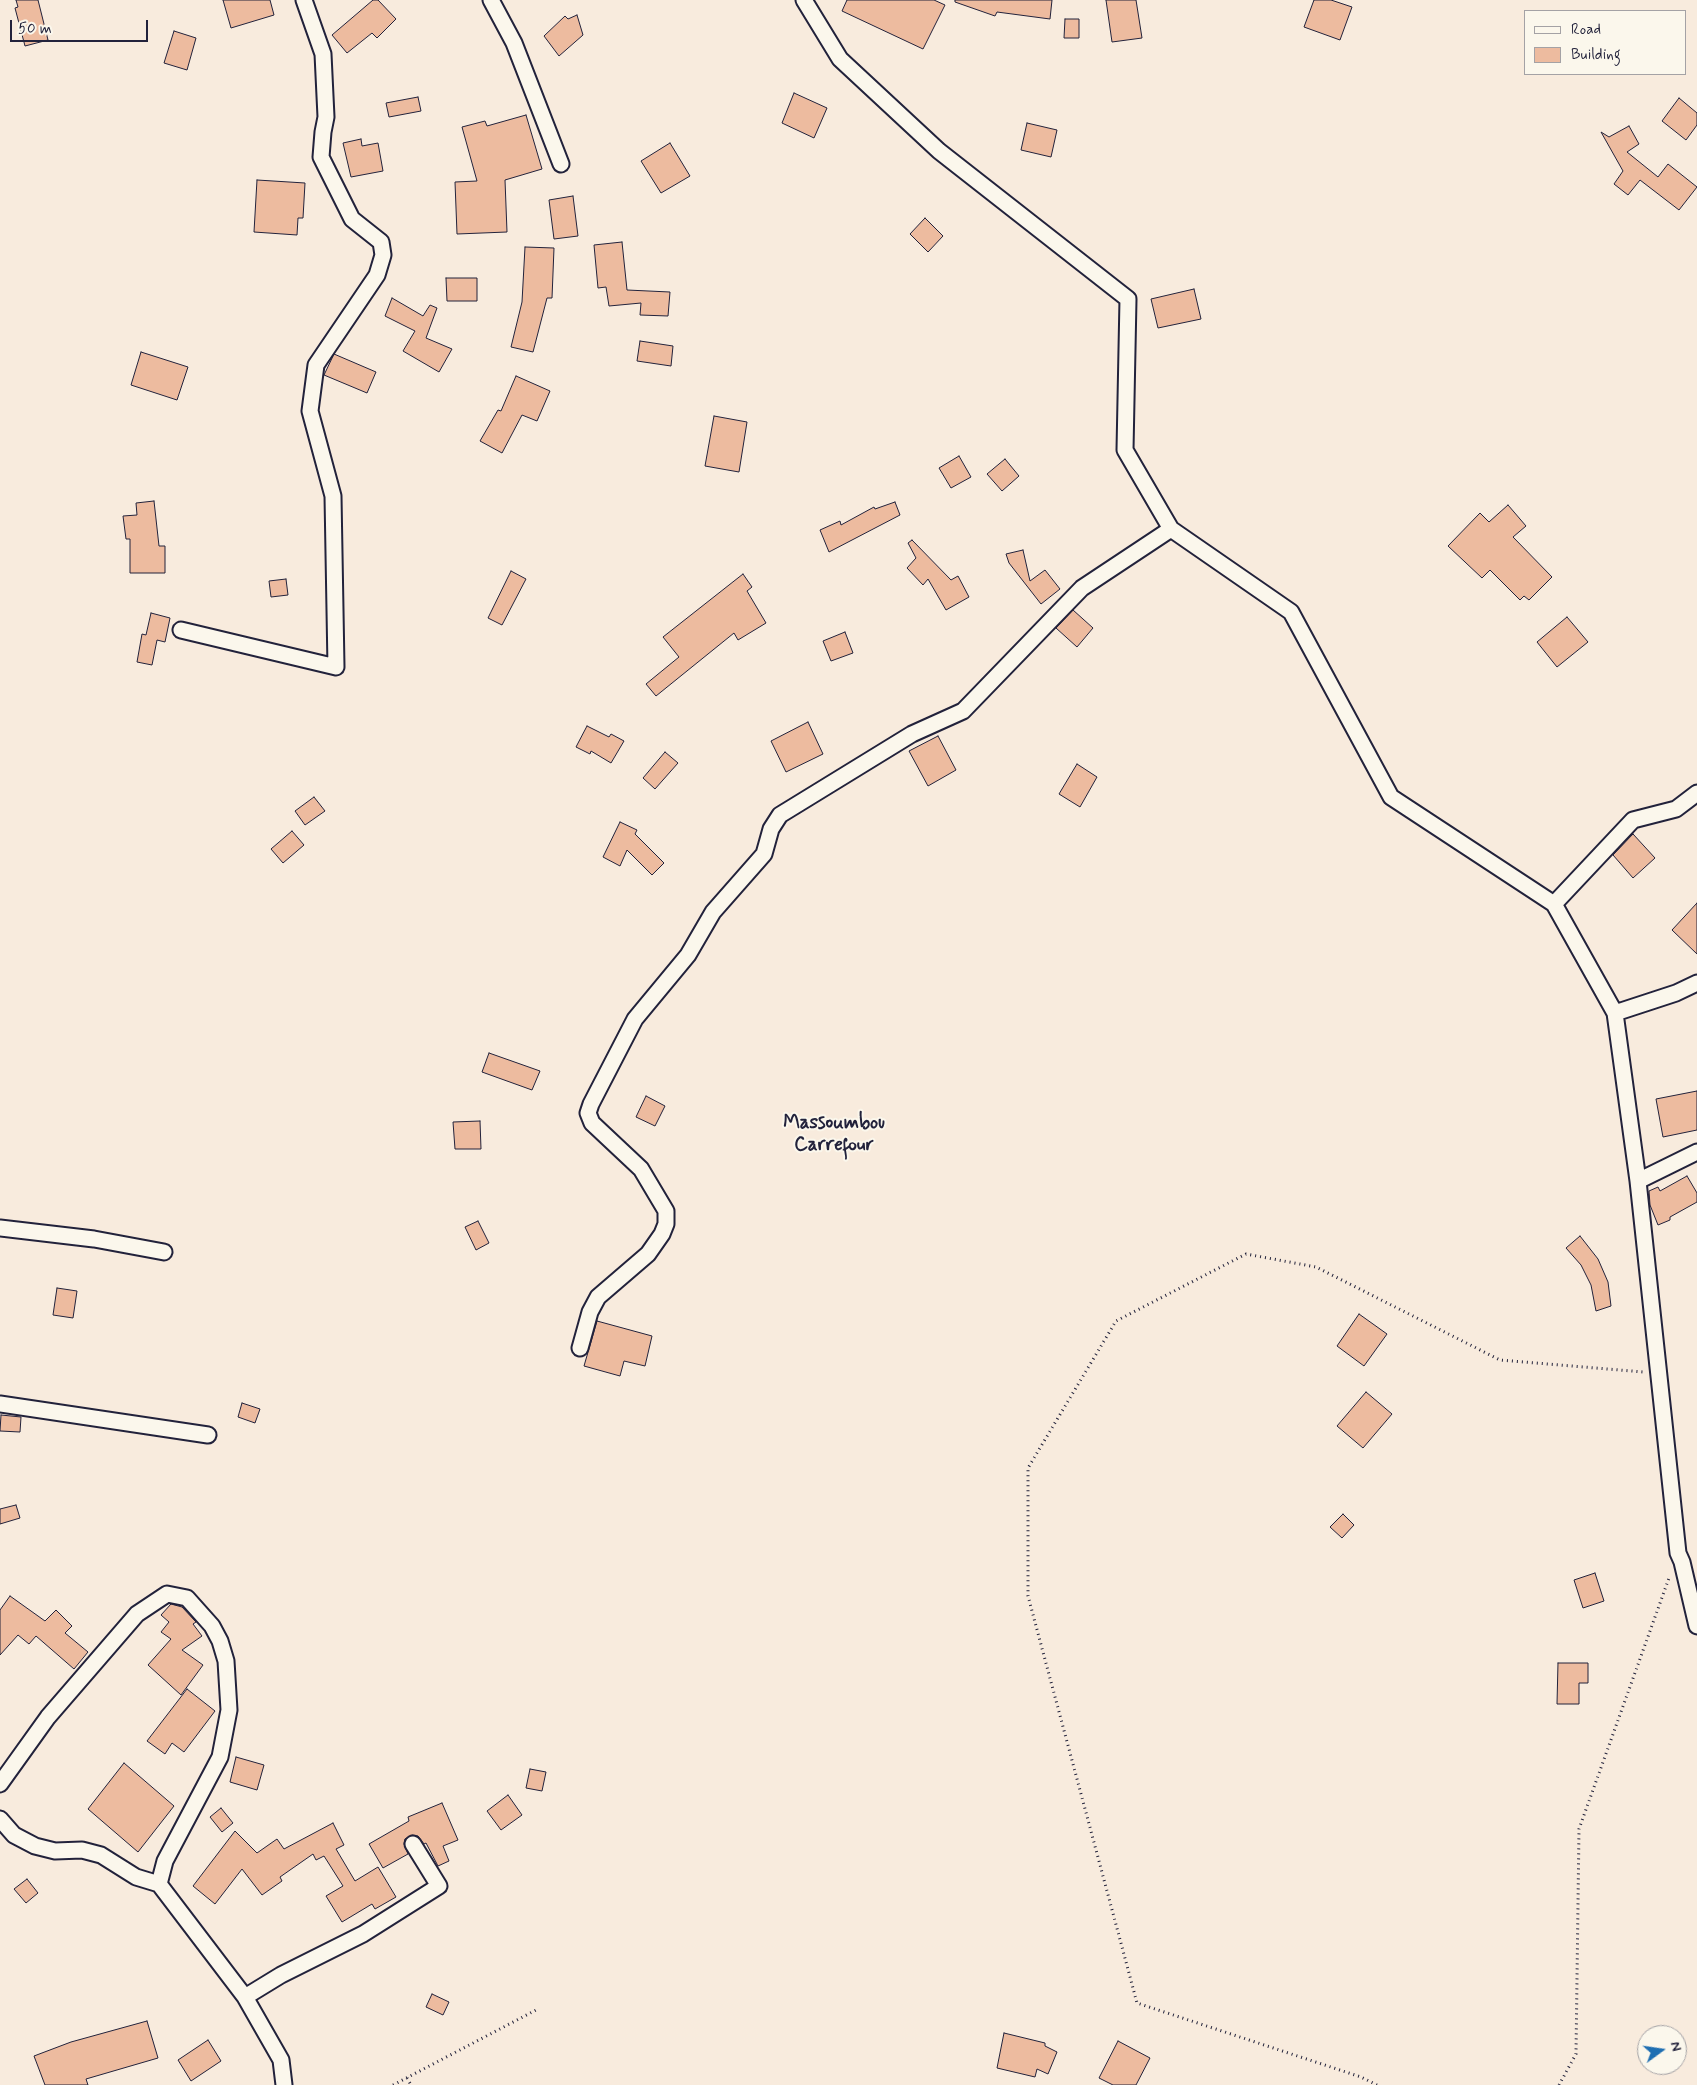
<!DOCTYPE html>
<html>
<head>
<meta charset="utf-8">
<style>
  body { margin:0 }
  #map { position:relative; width:1697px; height:2085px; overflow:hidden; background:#f8ebdd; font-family:Mynerve,sans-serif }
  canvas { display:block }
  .legend { position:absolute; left:1524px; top:10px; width:162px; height:65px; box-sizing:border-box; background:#fbf7ec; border:1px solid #a4a2a5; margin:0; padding:6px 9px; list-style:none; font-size:15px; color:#22223b }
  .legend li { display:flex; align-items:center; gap:10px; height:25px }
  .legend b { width:25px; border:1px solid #a4a2a5 }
  .north { position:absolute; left:1637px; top:2025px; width:50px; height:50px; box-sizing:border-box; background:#fbf7ec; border:1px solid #a4a2a5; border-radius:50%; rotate:76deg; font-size:14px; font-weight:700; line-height:20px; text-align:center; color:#22223b }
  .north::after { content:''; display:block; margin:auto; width:18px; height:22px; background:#1f6fb2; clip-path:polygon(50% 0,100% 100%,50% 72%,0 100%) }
  .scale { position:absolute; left:10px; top:20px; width:138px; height:22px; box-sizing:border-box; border:2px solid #22223b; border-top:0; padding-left:6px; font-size:15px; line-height:18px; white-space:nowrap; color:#22223b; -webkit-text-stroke:4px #fbf7ec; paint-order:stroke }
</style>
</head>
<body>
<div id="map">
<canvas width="1697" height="2085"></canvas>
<ul class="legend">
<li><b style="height:6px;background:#fbf7ec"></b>Road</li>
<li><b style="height:14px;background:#edbb9f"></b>Building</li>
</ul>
<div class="north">N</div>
<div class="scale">50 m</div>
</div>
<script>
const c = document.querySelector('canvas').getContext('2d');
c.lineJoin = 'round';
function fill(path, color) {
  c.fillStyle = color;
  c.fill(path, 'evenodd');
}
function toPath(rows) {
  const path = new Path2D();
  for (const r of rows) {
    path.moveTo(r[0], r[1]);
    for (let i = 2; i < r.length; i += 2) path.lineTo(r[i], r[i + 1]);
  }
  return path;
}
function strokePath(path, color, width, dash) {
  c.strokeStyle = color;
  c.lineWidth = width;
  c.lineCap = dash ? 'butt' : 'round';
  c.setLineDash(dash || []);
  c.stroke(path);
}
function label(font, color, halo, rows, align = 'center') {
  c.font = font + ' Mynerve,sans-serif';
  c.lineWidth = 4;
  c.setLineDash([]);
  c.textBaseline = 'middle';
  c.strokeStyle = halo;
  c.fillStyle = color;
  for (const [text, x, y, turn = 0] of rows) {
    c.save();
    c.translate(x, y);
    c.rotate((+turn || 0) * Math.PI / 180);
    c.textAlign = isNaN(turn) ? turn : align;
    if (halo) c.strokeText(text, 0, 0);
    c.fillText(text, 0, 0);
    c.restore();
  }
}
const building = toPath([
  [16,0,38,0,48,40,25,46,15,8,18,7,16,0],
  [223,0,270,0,274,15,231,28,223,0],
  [373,0,378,0,396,19,377,38,372,33,347,53,332,35,373,0],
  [847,0,934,0,945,5,923,49,842,11,847,0],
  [955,0,1052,0,1050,19,997,12,995,16,955,2,955,0],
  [1106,0,1136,0,1142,38,1112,42,1106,0],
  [1314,0,1331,0,1352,7,1340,40,1304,27,1314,0],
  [577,15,583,35,559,56,544,36,565,16,568,19,577,15],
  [1065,19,1079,19,1079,38,1064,38,1065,19],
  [174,31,196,38,187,70,164,63,174,31],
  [794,93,827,108,814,138,782,123,794,93],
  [418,97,421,111,389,117,386,103,418,97],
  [1679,98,1697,113,1697,125,1686,140,1662,121,1679,98],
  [526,115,542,169,505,180,507,232,457,234,455,182,477,181,462,127,485,121,487,126,526,115],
  [1027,123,1057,130,1051,157,1021,150,1027,123],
  [1629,126,1639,144,1627,152,1658,177,1668,164,1697,187,1679,210,1640,180,1628,195,1614,184,1623,171,1601,132,1609,137,1629,126],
  [361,139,362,146,378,143,383,171,351,177,343,143,361,139],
  [670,143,690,176,661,193,641,161,670,143],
  [257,180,305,183,303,218,298,218,297,235,254,232,257,180],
  [573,196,578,236,554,239,549,200,573,196],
  [925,218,943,236,928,252,910,234,925,218],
  [622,242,627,290,670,292,668,316,640,315,641,303,609,306,606,287,598,288,594,245,622,242],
  [525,247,554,248,552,298,547,298,533,352,511,347,522,302,525,247],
  [446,278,477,278,477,301,447,301,446,278],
  [1194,289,1201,319,1158,328,1151,299,1194,289],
  [392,298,423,316,430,305,437,308,426,338,452,349,439,372,403,351,415,331,385,316,392,298],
  [640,341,673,346,671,366,637,361,640,341],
  [141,352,188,367,177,400,131,385,141,352],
  [334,354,376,372,367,393,324,375,334,354],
  [516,376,550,391,537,421,522,415,502,453,480,441,498,410,501,411,516,376],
  [714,416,747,422,739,472,705,466,714,416],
  [959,456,971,477,951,488,939,468,959,456],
  [1005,459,1019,476,1002,491,987,474,1005,459],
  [154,501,159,546,165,546,165,573,130,573,130,539,126,539,123,516,137,515,136,503,154,501],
  [895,502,900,515,829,552,820,530,840,521,841,525,874,507,875,509,895,502],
  [1508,505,1526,526,1513,537,1552,577,1529,600,1524,596,1520,600,1490,570,1482,578,1448,546,1480,513,1489,522,1508,505],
  [912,540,951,580,958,576,969,597,946,610,928,579,923,585,907,568,916,558,908,543,912,540],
  [1023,550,1030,581,1045,570,1060,589,1041,604,1009,563,1006,554,1023,550],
  [511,571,526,579,502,625,488,618,511,571],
  [743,574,752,587,747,591,766,623,738,640,734,633,656,696,646,684,679,657,663,637,743,574],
  [286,579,288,595,271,597,269,581,286,579],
  [1073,610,1093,628,1077,647,1056,628,1073,610],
  [151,613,170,618,165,642,157,640,152,665,137,662,142,634,146,635,151,613],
  [1567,617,1588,642,1557,667,1537,642,1567,617],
  [845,632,853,653,831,661,823,641,845,632],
  [808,722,823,754,786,772,771,741,808,722],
  [587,726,609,737,611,734,624,741,611,763,591,751,590,754,576,747,587,726],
  [938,736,956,770,928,786,909,751,938,736],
  [665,752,678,763,655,789,643,778,665,752],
  [1077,764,1097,777,1080,807,1059,794,1077,764],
  [314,797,325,811,305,825,295,811,314,797],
  [620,822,637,830,635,834,664,863,652,875,627,850,620,866,603,857,620,822],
  [292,831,304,845,283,863,271,849,292,831],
  [1633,834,1655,858,1633,878,1613,855,1633,834],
  [1697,903,1697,954,1672,930,1697,903],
  [489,1053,540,1071,532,1090,482,1072,489,1053],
  [1697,1091,1697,1130,1663,1137,1656,1099,1697,1091],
  [646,1096,665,1106,655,1126,636,1117,646,1096],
  [480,1121,481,1149,455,1149,453,1122,480,1121],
  [1687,1176,1697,1193,1697,1202,1670,1217,1670,1220,1658,1225,1650,1205,1649,1191,1658,1187,1660,1191,1687,1176],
  [478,1221,489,1243,476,1250,465,1227,478,1221],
  [1580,1236,1598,1259,1608,1282,1611,1306,1596,1311,1591,1285,1581,1265,1566,1248,1580,1236],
  [57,1288,77,1291,73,1318,53,1315,57,1288],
  [1359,1314,1387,1334,1364,1366,1337,1346,1359,1314],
  [597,1321,652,1336,645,1366,624,1361,620,1376,584,1366,597,1321],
  [1366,1392,1392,1414,1363,1448,1337,1426,1366,1392],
  [242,1403,260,1409,255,1423,238,1417,242,1403],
  [1,1415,21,1417,20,1432,0,1431,1,1415],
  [16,1505,20,1518,0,1524,0,1509,16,1505],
  [1343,1514,1354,1525,1342,1538,1330,1527,1343,1514],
  [1595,1573,1604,1601,1583,1608,1574,1580,1595,1573],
  [10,1596,45,1621,56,1610,72,1626,65,1633,88,1652,74,1669,36,1636,29,1644,18,1635,0,1655,0,1610,10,1596],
  [171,1604,182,1607,196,1622,193,1624,202,1636,182,1650,203,1665,181,1695,148,1665,171,1639,161,1632,169,1622,161,1615,171,1604],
  [1558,1663,1588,1663,1588,1683,1579,1683,1579,1704,1557,1704,1558,1663],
  [187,1689,215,1711,184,1752,172,1743,165,1754,147,1741,187,1689],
  [236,1757,264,1765,257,1790,230,1782,236,1757],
  [124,1763,174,1806,138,1852,88,1809,124,1763],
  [530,1769,546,1772,542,1791,526,1788,530,1769],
  [508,1795,522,1815,501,1830,487,1811,508,1795],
  [442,1803,458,1840,443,1846,449,1861,438,1866,426,1843,424,1844,418,1836,412,1835,405,1839,404,1844,408,1854,383,1868,369,1844,409,1821,408,1817,442,1803],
  [221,1808,233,1823,222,1832,210,1817,221,1808],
  [333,1823,344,1845,336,1849,355,1881,378,1867,396,1897,375,1909,372,1904,342,1922,326,1896,343,1886,324,1856,316,1860,313,1854,280,1877,282,1881,262,1895,242,1869,215,1904,193,1886,235,1831,257,1853,277,1839,284,1849,333,1823],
  [27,1879,38,1893,26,1903,14,1889,27,1879],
  [432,1994,449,2002,443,2015,426,2007,432,1994],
  [147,2021,158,2058,86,2079,88,2085,45,2085,34,2056,71,2042,147,2021],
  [1004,2033,1045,2043,1045,2046,1057,2052,1048,2074,1037,2069,1035,2077,997,2068,1004,2033],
  [208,2040,221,2061,191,2081,178,2060,208,2040],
  [1118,2041,1150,2058,1136,2085,1113,2085,1099,2078,1118,2041]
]);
fill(building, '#edbb9f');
strokePath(building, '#22223b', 1);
const minor = toPath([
  [491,0,514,43,561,164],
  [804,0,840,59,939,151,1128,299,1125,450,1171,529,1291,612,1391,797,1554,904,1615,1013,1638,1181,1678,1553,1682,1562,1697,1626],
  [181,630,336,667,333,496,310,411,316,365,377,275,383,255,381,242,352,219,321,157,323,132,326,117,323,54,304,0],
  [1554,904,1633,820,1676,809,1697,793],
  [1615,1013,1676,993,1697,983],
  [1638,1181,1697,1152],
  [0,1228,94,1239,164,1252],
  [580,1348,590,1312,598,1297,648,1254,662,1234,666,1224,666,1211,641,1169,592,1123,588,1113,591,1104,635,1019,688,955,713,912,764,854,771,829,780,815,912,734,963,711,1082,588,1171,529],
  [0,1404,208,1435],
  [0,1784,48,1717,137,1614,167,1594,187,1598,212,1626,220,1641,226,1661,229,1710,220,1757,165,1861,159,1884],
  [0,1819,14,1835,35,1846,55,1851,82,1850,101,1855,136,1877,159,1884,245,1997,281,2060,284,2085],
  [245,1997,281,1975,363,1934,439,1886,413,1844]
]);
strokePath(minor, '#22223b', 19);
strokePath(toPath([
  [407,2078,411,2085],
  [393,2085,538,2009],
  [1377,2085,1361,2077,1137,2003,1028,1596,1028,1468,1116,1321,1246,1254,1316,1267,1500,1360,1643,1372],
  [1559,2085,1576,2054,1579,1829,1669,1578]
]), '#22223b', 3, [1, 4]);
strokePath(minor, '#fbf7ec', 15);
label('bold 19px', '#22223b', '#fbf7ec', [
  ["Massoumbou",834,1124],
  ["Carrefour",834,1146]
]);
</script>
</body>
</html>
